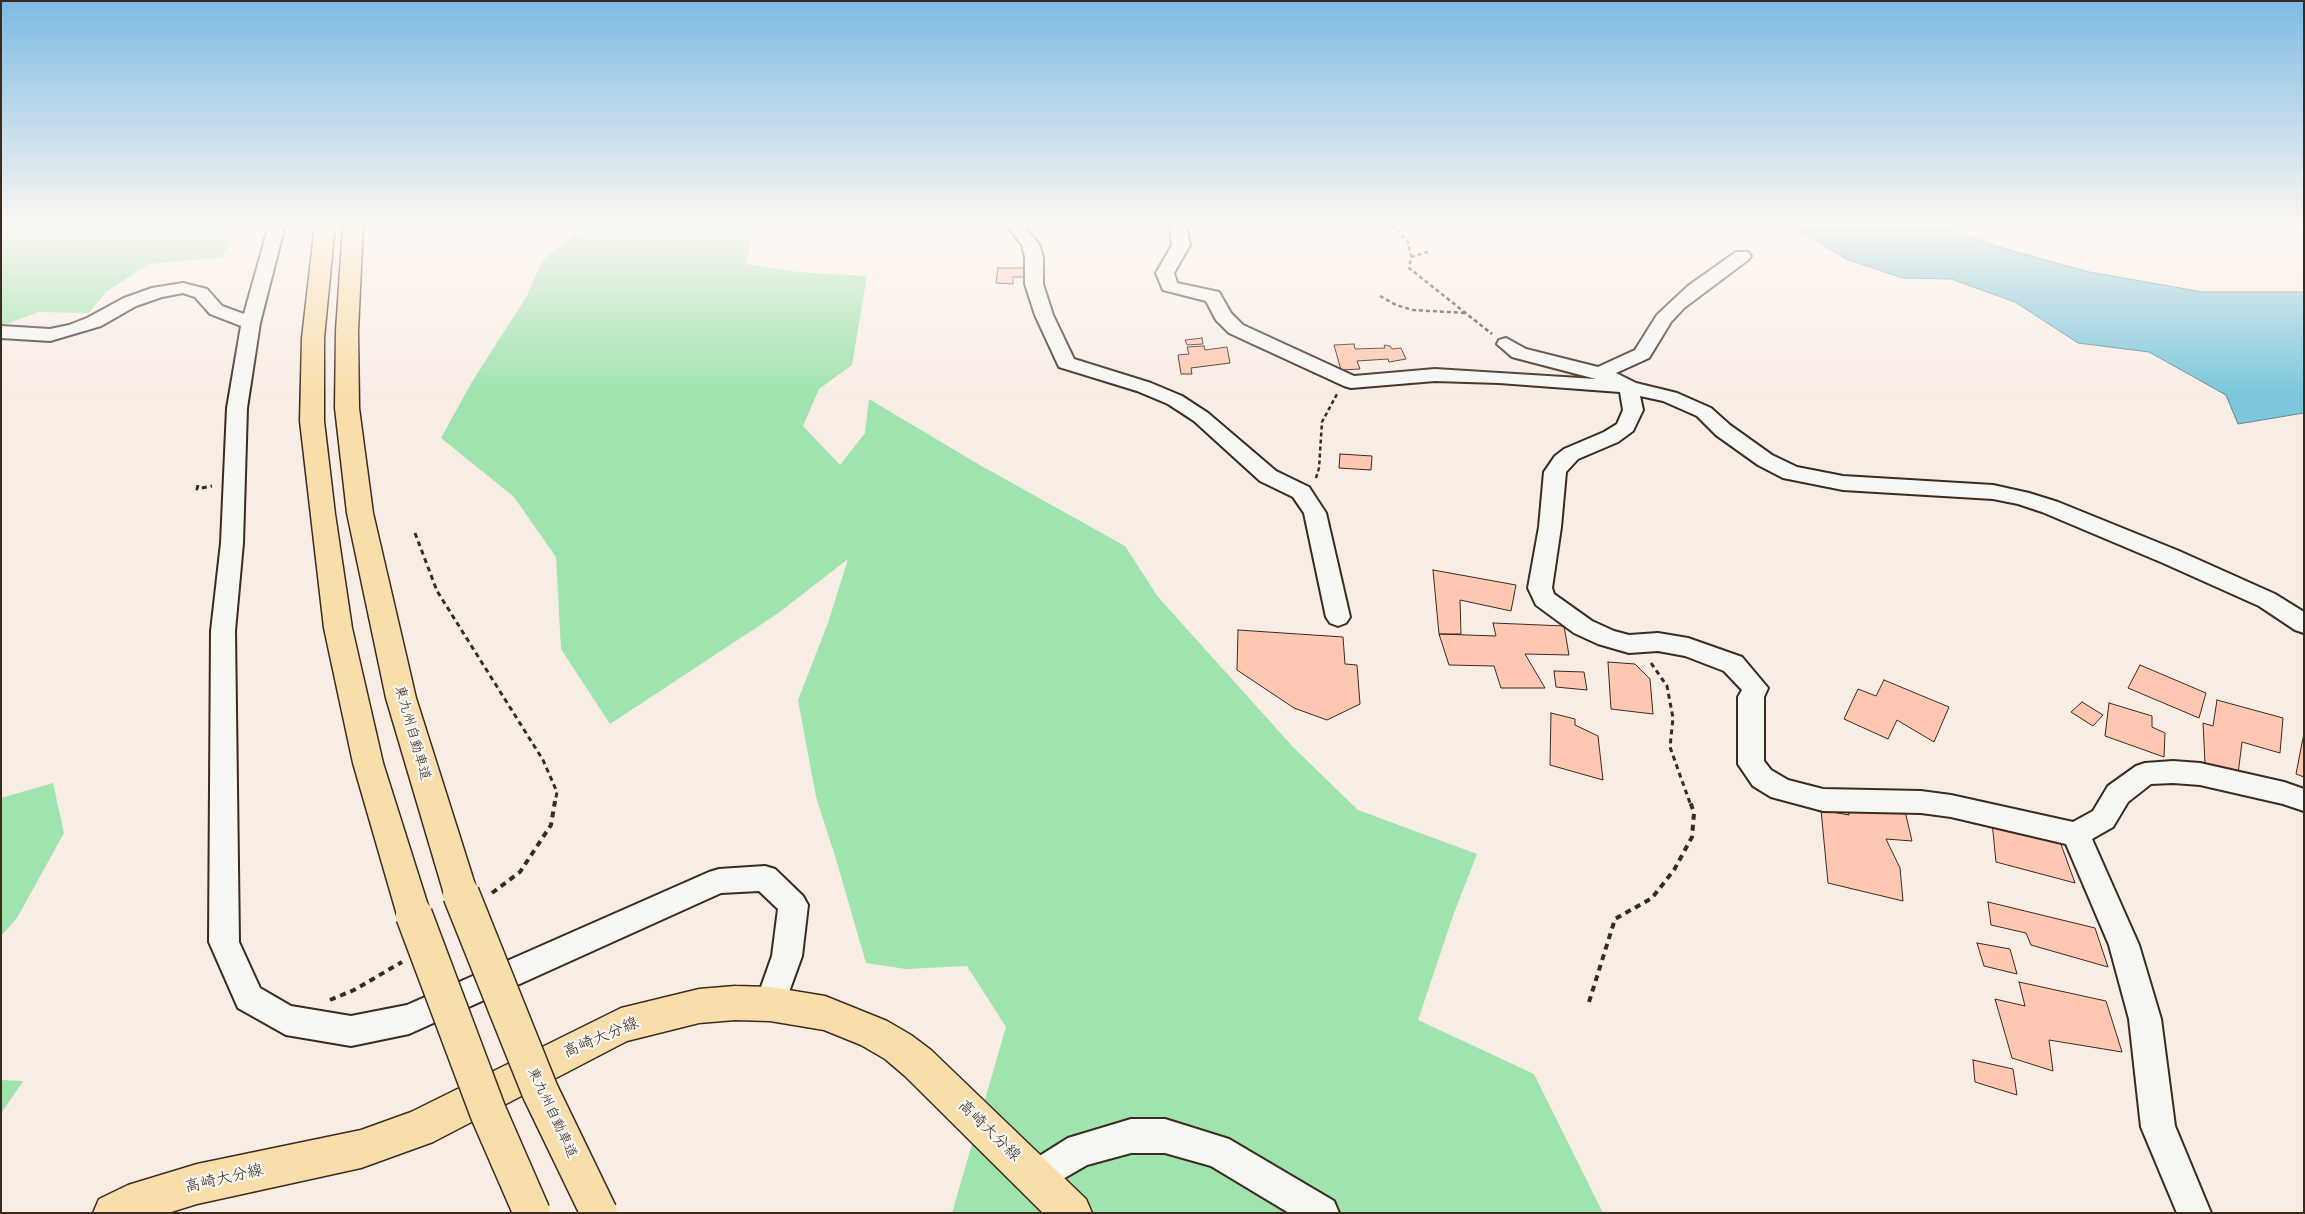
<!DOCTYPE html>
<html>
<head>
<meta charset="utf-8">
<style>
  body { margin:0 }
  #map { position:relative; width:2305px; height:1214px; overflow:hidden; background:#f8ede5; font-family:Pangolin,sans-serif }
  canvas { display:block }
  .frame { position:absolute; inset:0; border:2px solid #3b2a1e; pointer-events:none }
</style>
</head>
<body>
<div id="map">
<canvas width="2305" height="1214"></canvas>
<div class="frame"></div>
</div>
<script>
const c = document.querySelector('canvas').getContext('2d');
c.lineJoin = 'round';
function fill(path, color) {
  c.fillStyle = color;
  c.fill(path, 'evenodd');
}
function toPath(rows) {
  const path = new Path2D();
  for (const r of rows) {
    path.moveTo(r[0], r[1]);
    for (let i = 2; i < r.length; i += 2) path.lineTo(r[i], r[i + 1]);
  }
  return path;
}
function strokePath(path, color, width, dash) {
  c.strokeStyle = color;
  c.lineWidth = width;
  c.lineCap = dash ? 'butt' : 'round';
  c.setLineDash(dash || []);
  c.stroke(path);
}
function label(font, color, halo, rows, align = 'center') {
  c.font = font + ' Pangolin,"Klee One",sans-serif';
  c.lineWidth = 4.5;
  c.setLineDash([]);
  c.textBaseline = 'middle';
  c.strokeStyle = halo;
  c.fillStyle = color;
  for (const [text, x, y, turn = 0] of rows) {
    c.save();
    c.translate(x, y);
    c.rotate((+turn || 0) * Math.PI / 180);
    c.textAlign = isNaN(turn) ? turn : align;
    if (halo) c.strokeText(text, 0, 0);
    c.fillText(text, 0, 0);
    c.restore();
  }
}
fill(toPath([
  [1,225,239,225,222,257,149,264,106,292,89,313,39,312,1,326],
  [577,225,755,225,746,264,798,272,867,276,852,365,819,389,803,426,840,465,865,433,869,399,978,464,1125,546,1158,597,1293,747,1358,810,1477,854,1454,913,1418,1020,1534,1074,1603,1213,952,1213,1006,1027,967,966,906,969,866,963,836,859,816,797,798,700,828,623,848,559,777,614,610,724,561,649,556,557,514,497,441,438,473,380,527,296,542,261,581,229],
  [53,783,64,833,17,918,1,936,1,798],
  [1,1080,23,1081,1,1114]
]), '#9fe3af');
const water = toPath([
  [1788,225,1829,225,1840,229,1875,225,1937,226,2009,250,2089,272,2203,292,2304,292,2304,413,2238,424,2226,395,2149,352,2078,343,2015,302,1951,279,1903,278,1848,260,1788,225]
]);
fill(water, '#7cc6dc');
strokePath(water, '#628890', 1);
const building = toPath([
  [998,268,1028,268,1028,277,1013,277,1013,284,996,283,998,268],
  [1202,338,1203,344,1187,345,1185,340,1202,338],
  [1354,344,1355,349,1385,348,1384,345,1390,346,1392,349,1401,348,1406,359,1389,362,1388,359,1357,361,1360,369,1341,370,1334,345,1354,344],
  [1204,346,1205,350,1227,347,1230,363,1191,368,1192,374,1181,374,1178,355,1189,354,1187,347,1204,346],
  [1340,454,1372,456,1371,470,1339,468,1340,454],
  [1433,570,1516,585,1511,611,1460,600,1461,634,1439,634,1433,570],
  [1493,623,1564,626,1569,655,1525,654,1545,688,1501,688,1494,666,1449,665,1439,634,1496,636,1493,623],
  [1238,630,1343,637,1345,664,1357,665,1360,704,1327,720,1294,708,1237,670,1238,630],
  [1608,662,1635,664,1650,679,1653,714,1611,709,1608,662],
  [2140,665,2206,693,2199,718,2128,688,2140,665],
  [1554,671,1584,672,1587,690,1556,687,1554,671],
  [1884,680,1949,707,1934,742,1897,720,1888,739,1844,719,1858,689,1876,696,1884,680],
  [2217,700,2283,718,2280,753,2242,742,2238,774,2205,763,2203,723,2213,726,2217,700],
  [2082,702,2103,715,2093,726,2071,712,2082,702],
  [2109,703,2152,716,2152,727,2165,733,2164,757,2105,736,2109,703],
  [1551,713,1575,719,1575,725,1598,736,1603,780,1550,765,1551,713],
  [2304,733,2304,777,2296,774,2304,733],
  [1847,806,1905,811,1912,841,1886,839,1900,868,1903,901,1828,883,1821,810,1849,815,1847,806],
  [1992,822,2058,836,2075,883,1996,862,1992,822],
  [1988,902,2095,928,2108,967,2031,945,2026,933,1991,925,1988,902],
  [1977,943,2010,949,2017,974,1984,966,1977,943],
  [2019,982,2106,1001,2122,1052,2049,1040,2053,1071,2012,1058,1995,999,2025,1006,2019,982],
  [1973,1060,2013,1069,2017,1095,1975,1082,1973,1060]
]);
fill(building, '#fec7b2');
strokePath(building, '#3b2a1e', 1);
const minor = toPath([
  [269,225,285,225,260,323,247,408,243,543,235,631,239,942,260,988,291,1006,351,1016,407,1005,709,872,719,869,765,866,775,869,803,896,808,905,802,956,781,1014,770,1019,759,1014,755,1004,772,956,778,909,759,891,721,893,409,1034,351,1046,286,1035,238,1008,209,942,211,631,221,543,227,408,241,326,210,314,195,297,183,293,162,297,136,306,101,326,50,341,1,338,1,326,50,329,69,325,87,318,124,298,152,288,183,283,207,289,222,306,244,314,269,225],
  [1007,225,1023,225,1039,244,1043,257,1043,284,1053,315,1074,359,1151,383,1182,396,1208,413,1276,471,1309,487,1326,513,1350,617,1346,623,1338,626,1330,623,1326,617,1304,513,1293,497,1260,481,1194,421,1168,404,1137,391,1059,367,1035,315,1025,284,1025,257,1022,245,1007,225],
  [1170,225,1186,225,1190,245,1174,273,1177,283,1219,292,1231,313,1243,325,1354,376,1435,369,1596,379,1512,357,1497,344,1499,340,1506,338,1526,349,1598,367,1635,350,1657,315,1688,286,1736,252,1748,252,1751,256,1748,260,1684,308,1671,322,1649,358,1616,373,1636,383,1677,393,1711,408,1730,425,1772,455,1797,467,1843,476,1993,485,2029,493,2058,502,2179,551,2275,594,2304,612,2304,633,2295,630,2259,606,2163,563,2042,512,2018,504,1993,499,1843,490,1783,478,1758,465,1716,435,1697,416,1663,401,1640,396,1643,410,1633,431,1618,442,1578,459,1566,472,1561,527,1552,588,1554,594,1592,621,1614,631,1629,635,1658,633,1688,638,1742,657,1768,688,1764,697,1764,761,1771,770,1788,780,1823,789,1921,791,1951,795,2073,822,2093,811,2108,786,2136,766,2145,763,2173,761,2200,763,2284,782,2304,789,2304,811,2283,804,2200,785,2173,783,2151,784,2128,802,2113,827,2092,839,2139,945,2161,1019,2175,1126,2211,1213,2177,1213,2141,1127,2129,1019,2109,945,2066,844,1951,817,1921,813,1823,811,1771,797,1753,786,1738,764,1738,697,1742,690,1724,671,1685,656,1658,651,1629,653,1598,644,1574,633,1536,605,1528,588,1539,527,1544,472,1555,456,1564,449,1604,432,1617,424,1623,410,1620,392,1499,383,1435,381,1351,388,1344,386,1229,333,1216,320,1206,301,1163,290,1156,273,1172,245,1170,225],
  [1131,1119,1165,1119,1229,1139,1334,1201,1339,1213,1289,1213,1211,1166,1165,1153,1131,1153,1087,1165,1037,1194,1025,1189,1020,1177,1025,1165,1068,1138,1131,1119]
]);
const major = toPath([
  [735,986,770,987,825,996,887,1021,911,1035,931,1050,1086,1199,1092,1213,1043,1213,905,1076,885,1059,861,1045,824,1030,770,1021,735,1020,699,1023,627,1041,433,1142,361,1168,197,1204,168,1213,93,1213,99,1199,128,1185,197,1164,361,1130,411,1112,621,1008,699,989,735,986]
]);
const highway = toPath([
  [315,225,335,225,324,338,324,421,335,514,352,628,383,763,431,915,426,926,414,930,402,926,397,915,353,763,324,628,300,421,302,338,315,225],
  [343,225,363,225,358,331,359,408,373,513,416,698,478,894,473,904,461,909,449,904,444,894,386,698,347,513,335,408,336,331,343,225]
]);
strokePath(minor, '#3b2a1e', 4);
strokePath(major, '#3b2a1e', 3);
strokePath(highway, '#3b2a1e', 3);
strokePath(toPath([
  [1392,225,1408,242,1411,257,1409,268,1492,334],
  [1411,257,1430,251],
  [1380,296,1396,305,1413,310,1467,313],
  [1316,478,1319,468,1322,422,1337,394]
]), '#3b2a1e', 2.5, [4, 3]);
strokePath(toPath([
  [198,485,197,489,212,486],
  [415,533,437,591,543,760,557,792,555,803],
  [1651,663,1667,686,1673,718,1670,747,1690,803]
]), '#3b2a1e', 3, [5, 4]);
strokePath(toPath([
  [492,893,520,872,551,825,555,801],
  [330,1000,354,990,402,962],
  [1589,1002,1615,919,1652,898,1674,870,1692,837,1694,813,1690,801]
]), '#3b2a1e', 4, [6, 5]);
fill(minor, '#f6f6f2');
fill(major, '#f8deab');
fill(highway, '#f8deab');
const highwayBridge = toPath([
  [461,894,540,1091,599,1213],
  [414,915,488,1112,532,1213]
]);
strokePath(highwayBridge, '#3b2a1e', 39, []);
strokePath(highwayBridge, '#f8deab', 36);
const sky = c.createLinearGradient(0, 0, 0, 395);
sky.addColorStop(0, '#7dbbe3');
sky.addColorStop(0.57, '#fcf7f3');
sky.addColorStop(1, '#fcf7f300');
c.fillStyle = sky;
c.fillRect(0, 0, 2305, 395);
label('14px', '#3b2a1e', '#f6f6f2', [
  ["東九州自動車道",412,733,74],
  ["東九州自動車道",552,1113,65]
]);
label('16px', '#3b2a1e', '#f6f6f2', [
  ["高崎大分線",601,1038,-23],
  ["高崎大分線",989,1131,44],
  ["高崎大分線",224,1179,-13]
]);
</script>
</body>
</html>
